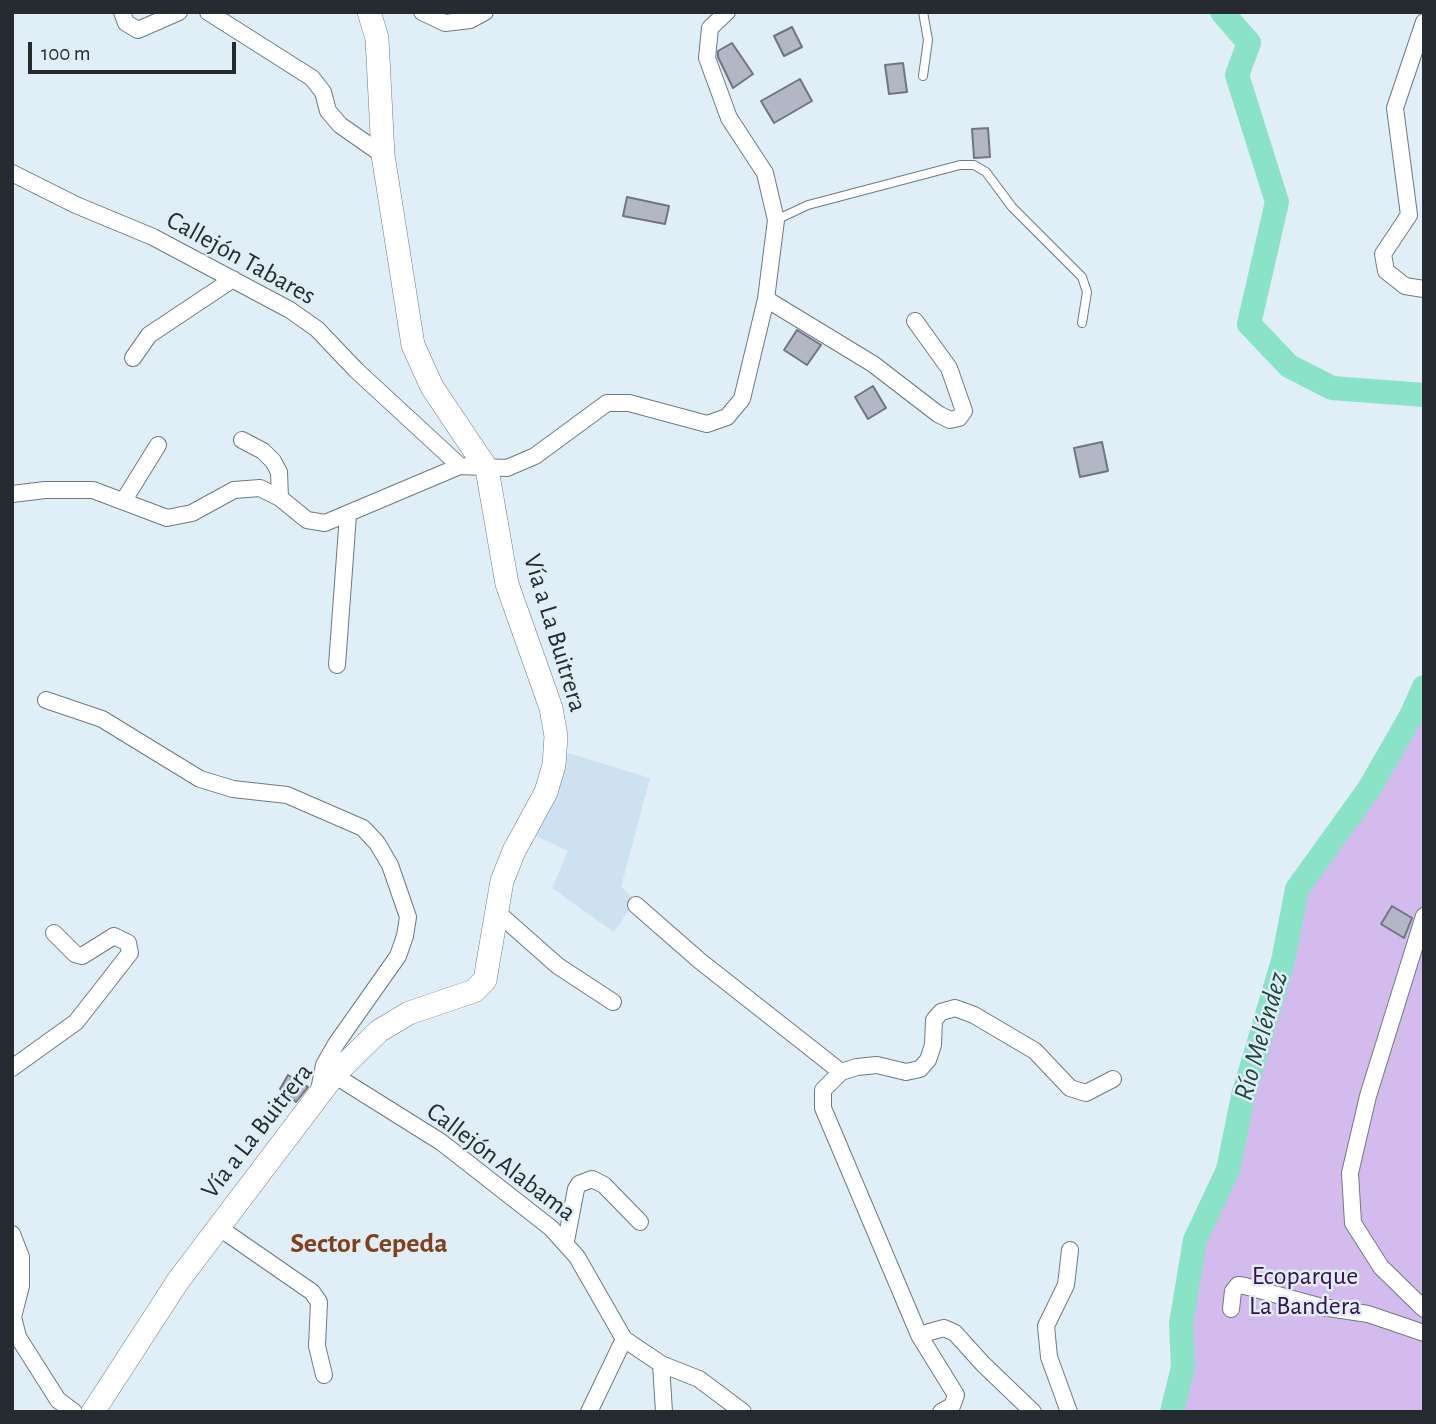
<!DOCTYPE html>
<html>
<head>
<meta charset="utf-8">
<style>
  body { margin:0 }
  #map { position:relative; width:1436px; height:1424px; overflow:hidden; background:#e0eef8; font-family:"Alegreya Sans",sans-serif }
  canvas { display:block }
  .frame { position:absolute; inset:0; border:14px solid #262b2f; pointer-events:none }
  .scale { position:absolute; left:28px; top:42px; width:208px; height:32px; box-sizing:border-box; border:4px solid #262b2f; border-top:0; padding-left:9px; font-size:21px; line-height:24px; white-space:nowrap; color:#262b2f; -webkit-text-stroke:5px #e0eef8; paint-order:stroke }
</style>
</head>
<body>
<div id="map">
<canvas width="1436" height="1424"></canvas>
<div class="frame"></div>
<div class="scale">100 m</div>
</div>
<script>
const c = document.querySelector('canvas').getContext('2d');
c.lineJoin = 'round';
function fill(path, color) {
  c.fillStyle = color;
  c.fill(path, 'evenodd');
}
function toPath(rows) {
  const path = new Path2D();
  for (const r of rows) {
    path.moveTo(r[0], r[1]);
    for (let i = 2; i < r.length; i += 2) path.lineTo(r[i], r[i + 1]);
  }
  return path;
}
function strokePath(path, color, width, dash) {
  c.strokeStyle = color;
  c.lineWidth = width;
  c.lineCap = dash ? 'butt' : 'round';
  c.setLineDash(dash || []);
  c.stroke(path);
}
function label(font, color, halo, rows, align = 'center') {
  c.font = font + ' "Alegreya Sans",sans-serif';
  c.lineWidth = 5;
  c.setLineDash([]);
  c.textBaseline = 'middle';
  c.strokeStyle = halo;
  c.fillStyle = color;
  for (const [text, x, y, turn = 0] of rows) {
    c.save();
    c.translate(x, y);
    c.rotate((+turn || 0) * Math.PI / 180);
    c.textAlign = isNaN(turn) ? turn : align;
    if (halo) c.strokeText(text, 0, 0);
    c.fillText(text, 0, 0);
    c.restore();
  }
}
fill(toPath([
  [568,753,650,778,621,887,636,900,614,932,552,888,568,851,536,836,556,790]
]), '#cde1f0');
fill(toPath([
  [1424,687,1424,1412,1172,1412,1183,1367,1181,1324,1195,1240,1228,1170,1243,1096,1283,961,1297,889,1369,789,1411,716]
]), '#d4bbed');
strokePath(toPath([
  [1222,12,1249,43,1237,75,1277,202,1249,324,1289,366,1332,388,1424,395],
  [1172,1412,1183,1367,1181,1324,1195,1240,1228,1170,1243,1096,1283,961,1297,889,1369,789,1411,716,1424,687]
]), '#8ae2c7', 24);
const building = toPath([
  [792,27,802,47,784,56,774,36,792,27],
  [732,43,753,74,733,88,718,57,718,51,732,43],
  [903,63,907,92,889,94,885,65,903,63],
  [800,79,812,101,774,123,761,101,800,79],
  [988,128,990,157,974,158,972,129,988,128],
  [627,197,669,206,665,224,623,216,627,197],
  [797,330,821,345,807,365,784,350,797,330],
  [873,386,886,408,868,419,855,397,873,386],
  [1102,442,1108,471,1080,477,1074,448,1102,442],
  [1392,906,1412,918,1404,938,1381,924,1392,906],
  [288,1075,308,1087,296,1102,280,1089,288,1075]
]);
fill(building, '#b3b7c5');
strokePath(building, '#717481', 2);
const lane = toPath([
  [923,12,928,40,923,76],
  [776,220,808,205,960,165,974,165,986,172,1012,207,1082,277,1087,292,1082,323]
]);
const street = toPath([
  [122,12,126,23,138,30,179,12],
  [208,12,312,78,323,92,328,111,340,125,383,155],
  [422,12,445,23,470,20,485,12],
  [1424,22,1395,108,1409,215,1383,254,1386,271,1405,286,1424,289],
  [12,173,76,205,153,237,290,310,317,329,356,370,460,466,507,468,535,456,607,403,629,403,707,424,727,417,742,399,766,299,776,220,765,173,729,118,707,58,710,28,727,12],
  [766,299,873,364,938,414,950,420,959,418,964,411,949,368,915,321],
  [133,358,149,335,233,279],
  [242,440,263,451,273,461,279,472,280,498],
  [12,494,45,490,93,490,167,518,192,513,234,490,260,488,280,498,307,520,325,523,460,466],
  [124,500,158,445],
  [337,665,348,515],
  [46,700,102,719,200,779,233,789,287,795,363,828,377,843,390,865,408,917,405,936,398,956,336,1044,324,1065,319,1090],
  [636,905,700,961,841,1072],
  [498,913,558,966,613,1002],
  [1424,916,1368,1096,1350,1173,1353,1223,1381,1267,1424,1309],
  [12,1068,76,1022,130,953,128,943,114,936,82,956,75,954,54,933],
  [334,1075,441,1142,551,1228,577,1257,624,1339,661,1364,699,1379,743,1412],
  [218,1227,312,1292,319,1302,317,1346,324,1375],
  [12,1234,21,1257,21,1286,13,1317,18,1337,58,1400,74,1412],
  [566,1241,576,1189,579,1184,592,1179,604,1185,640,1222],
  [1231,1309,1233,1291,1238,1285,1245,1286,1322,1307,1368,1314,1424,1333],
  [919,1335,944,1328,955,1333,983,1364,1033,1412],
  [661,1364,664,1412],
  [589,1412,624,1339],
  [941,1412,952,1406,956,1395,919,1335,823,1108,823,1090,841,1072,857,1067,877,1065,906,1072,920,1069,928,1060,933,1045,934,1020,941,1012,955,1008,974,1015,1035,1051,1070,1088,1086,1093,1113,1079],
  [1069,1412,1049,1357,1046,1326,1066,1285,1070,1250]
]);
const secondary = toPath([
  [93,1412,178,1281,334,1075,379,1031,409,1013,474,991,485,980,502,881,514,851,546,792,554,765,556,736,551,708,507,584,487,469,432,387,413,345,383,155,377,38,369,12]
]);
strokePath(lane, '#6e7a83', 10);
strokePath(street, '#6e7a83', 18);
strokePath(secondary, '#6e7a83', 24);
strokePath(lane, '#fff', 8);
strokePath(street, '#fff', 16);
strokePath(secondary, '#fff', 23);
label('26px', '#262b2f', '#e0eef8', [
  ["Callejón Tabares",241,258,29],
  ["Vía a La Buitrera",555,633,73],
  ["Vía a La Buitrera",257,1131,-52],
  ["Callejón Alabama",501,1162,37]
]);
label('26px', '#3a0d57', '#e0eef8', [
  ["Ecoparque",1305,1276],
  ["La Bandera",1305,1306]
]);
label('italic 28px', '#1d453a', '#e0eef8', [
  ["Río Meléndez",1261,1036,-74]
]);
label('bold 28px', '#80411c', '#e0eef8', [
  ["Sector Cepeda",369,1244]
]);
</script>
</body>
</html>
